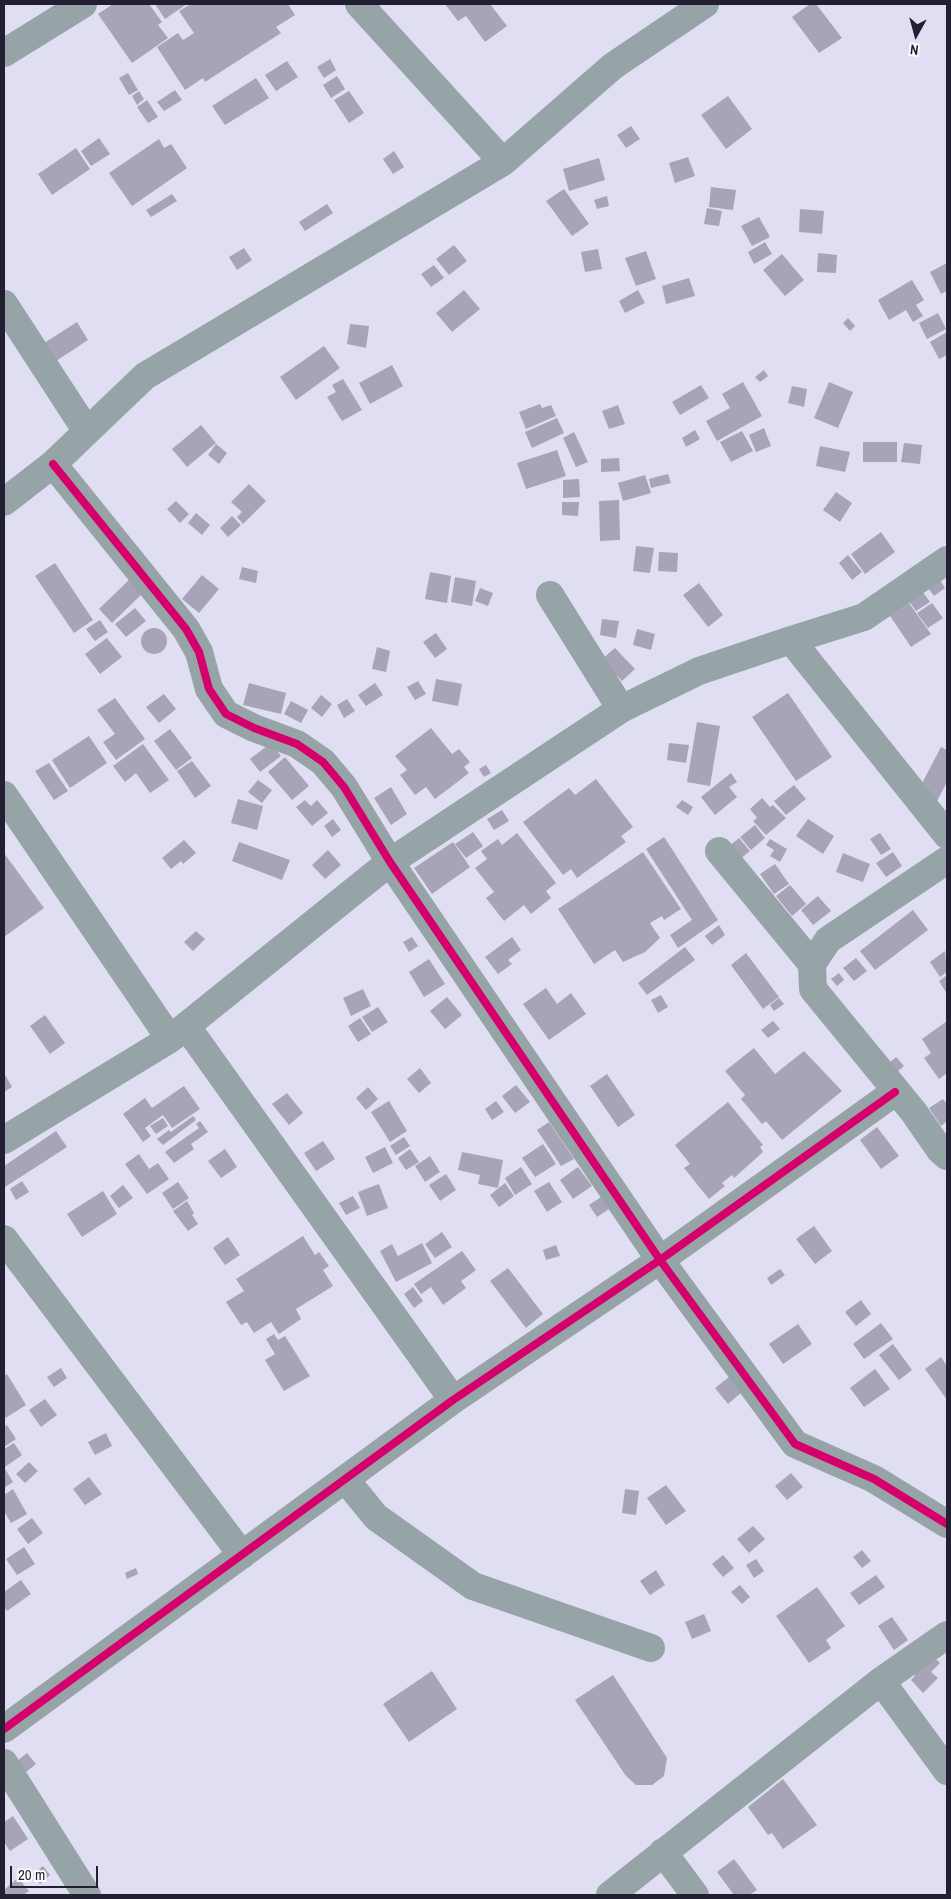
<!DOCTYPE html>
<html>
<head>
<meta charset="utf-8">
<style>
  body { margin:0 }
  #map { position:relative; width:951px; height:1899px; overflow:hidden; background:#e0def3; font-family:"Archivo Narrow",sans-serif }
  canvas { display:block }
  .frame { position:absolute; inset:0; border:5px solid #211f31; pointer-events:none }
  .north { position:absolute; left:891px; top:10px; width:50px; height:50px; -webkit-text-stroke:4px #fbfbfb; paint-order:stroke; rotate:187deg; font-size:14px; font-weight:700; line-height:20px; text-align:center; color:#211f31 }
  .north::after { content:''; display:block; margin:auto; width:18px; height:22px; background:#211f31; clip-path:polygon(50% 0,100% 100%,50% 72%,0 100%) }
  .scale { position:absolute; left:10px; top:1866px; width:88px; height:22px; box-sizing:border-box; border:2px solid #211f31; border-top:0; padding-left:6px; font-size:15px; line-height:18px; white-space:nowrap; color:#211f31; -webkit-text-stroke:4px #fbfbfb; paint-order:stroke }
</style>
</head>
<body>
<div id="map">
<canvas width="951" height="1899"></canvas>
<div class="frame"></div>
<div class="north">N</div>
<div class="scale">20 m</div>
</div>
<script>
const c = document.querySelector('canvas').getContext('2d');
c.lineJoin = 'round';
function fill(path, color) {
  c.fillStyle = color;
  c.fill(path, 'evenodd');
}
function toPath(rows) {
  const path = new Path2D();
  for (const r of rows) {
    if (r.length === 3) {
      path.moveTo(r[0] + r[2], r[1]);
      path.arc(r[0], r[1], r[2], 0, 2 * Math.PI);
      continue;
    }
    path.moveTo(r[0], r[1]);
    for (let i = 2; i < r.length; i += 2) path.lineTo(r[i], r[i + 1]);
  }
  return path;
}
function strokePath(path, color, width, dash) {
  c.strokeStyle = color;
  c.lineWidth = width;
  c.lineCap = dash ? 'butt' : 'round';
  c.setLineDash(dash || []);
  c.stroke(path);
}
fill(toPath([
  [113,4,149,4,162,22,158,25,168,38,132,63,98,14],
  [155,4,187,4,165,19],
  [191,4,288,4,295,15,276,27,281,33,205,82,203,78,185,90,157,47,178,33,183,40,194,33,179,11],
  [445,4,490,4,507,26,485,42,466,16,458,21],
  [810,4,816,4,842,38,819,53,792,17],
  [330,59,336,70,324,78,317,67],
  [287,61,298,77,276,91,265,75],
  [128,73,138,90,129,95,119,78],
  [337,76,345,89,331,98,323,85],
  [256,78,269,98,225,125,212,106],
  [175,90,182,100,164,111,157,102],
  [139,91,144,99,137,105,132,96],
  [349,91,364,113,349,123,334,100],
  [728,96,752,129,726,149,701,115],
  [147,100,158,117,148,123,137,107],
  [631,126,640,139,626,148,617,135],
  [99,138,110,154,91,166,81,151],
  [159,139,164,148,171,144,187,168,132,206,109,173],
  [76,148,90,169,52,195,38,174],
  [394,151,404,167,393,174,383,159],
  [688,157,695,176,675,183,669,163],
  [599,158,605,180,569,191,563,169],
  [711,187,736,190,733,210,709,207],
  [564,189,589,224,572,236,546,201],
  [172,194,177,201,151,217,146,210],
  [607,196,609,206,597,209,594,200],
  [327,204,333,213,305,231,299,222],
  [707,208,722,211,719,226,704,224],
  [800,209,824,211,822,234,799,232],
  [759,217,770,237,752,246,741,226],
  [765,242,772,254,754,264,748,252],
  [454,245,467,261,449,275,436,259],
  [244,248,252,260,237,270,229,257],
  [598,249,602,269,585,272,581,252],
  [646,251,656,279,636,286,625,258],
  [818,253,837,255,836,273,817,272],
  [782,254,804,280,785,296,763,270],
  [947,263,947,291,941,294,930,272],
  [434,265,444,278,431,287,421,274],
  [689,278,695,296,666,304,662,286],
  [912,280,924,300,916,305,923,316,913,322,906,310,889,320,878,300],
  [464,290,480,309,452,332,436,313],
  [638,290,645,303,625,313,619,301],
  [938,313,946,329,927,339,919,323],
  [848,318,855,326,850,331,843,323],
  [77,322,88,340,50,365,38,347],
  [350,324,369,326,366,348,347,344],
  [947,332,947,355,939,359,930,342],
  [324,346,340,368,296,400,280,377],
  [392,365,403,386,370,404,359,383],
  [764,370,768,376,760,382,755,377],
  [343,379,362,410,342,421,327,397,336,392,332,385],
  [743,382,762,416,717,441,706,421,730,408,722,394],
  [829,382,853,392,838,428,814,418],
  [701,385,709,398,680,415,672,402],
  [792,386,807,389,804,407,788,403],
  [540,404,542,408,551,405,556,416,526,429,519,412],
  [618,405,625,424,609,429,602,411],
  [557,418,564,433,532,448,525,432],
  [201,425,216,443,187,467,172,449],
  [764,428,771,446,756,452,749,435],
  [695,430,700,439,686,447,682,438],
  [742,431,753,451,731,462,720,442],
  [574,432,588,462,576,467,563,438],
  [863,442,897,442,897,462,863,462],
  [904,443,922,445,920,464,901,462],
  [216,444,227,453,219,464,208,455],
  [820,446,850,452,845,472,816,466],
  [557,450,566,476,526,489,517,463],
  [619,458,620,471,601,472,601,459],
  [668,474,671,483,651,488,649,479],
  [645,475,651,493,623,501,618,483],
  [579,479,580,497,563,498,563,480],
  [249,484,266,501,243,524,237,517,242,512,231,502],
  [836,492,852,503,840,522,823,510],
  [619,500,620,540,600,541,599,501],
  [176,501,189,514,180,523,167,509],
  [562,502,579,502,578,516,562,515],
  [196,513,210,525,202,535,188,523],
  [232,516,241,525,228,537,220,528],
  [881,532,895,552,865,574,851,554],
  [636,546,654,548,650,573,633,571],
  [659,552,678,553,677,572,658,571],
  [848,555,862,572,852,580,839,563],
  [55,563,93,620,74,633,35,576],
  [242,567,258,571,256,583,239,579],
  [430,572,451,576,447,603,425,599],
  [202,575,219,589,199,613,182,599],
  [132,577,145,591,112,623,99,609],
  [455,577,476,581,472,606,451,602],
  [940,580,945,588,934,596,928,588],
  [699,583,723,615,708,627,683,595],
  [480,588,493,593,488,606,475,601],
  [922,591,930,602,916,611,908,600],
  [909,603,931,634,911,647,890,616],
  [932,603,943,618,928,628,917,613],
  [135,608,146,621,126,637,115,624],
  [602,619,619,621,616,638,600,635],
  [100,620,108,632,95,641,86,629],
  [154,641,13],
  [637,629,655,634,651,650,633,645],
  [436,633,447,649,435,658,423,642],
  [107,638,122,657,100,674,85,654],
  [377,647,390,651,386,672,372,669],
  [615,648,635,669,622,681,602,659],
  [436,679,462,684,458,706,432,701],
  [418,681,426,694,415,700,407,687],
  [249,683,286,693,281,714,243,705],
  [375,683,383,695,366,706,358,695],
  [788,693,832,757,796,781,752,717],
  [164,694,176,709,159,723,146,707],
  [321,695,332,704,322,717,311,708],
  [115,698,145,739,116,760,103,742,115,734,97,710],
  [347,699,355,711,344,718,337,705],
  [291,701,308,710,301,723,284,714],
  [697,722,720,726,710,786,687,782],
  [431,728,452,754,459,749,470,762,464,767,469,773,435,799,426,787,415,795,400,775,407,770,395,756],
  [170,729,192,758,176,770,154,741],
  [89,736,107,763,70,788,52,760],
  [271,743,281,756,260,772,250,759],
  [669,743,689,745,686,763,667,760],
  [143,744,169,780,150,793,136,773,125,782,113,766],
  [941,747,947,750,947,782,937,801,918,791],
  [285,757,309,786,292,800,268,772],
  [192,761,211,786,195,798,177,771],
  [49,763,68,791,54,800,35,771],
  [486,765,491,773,484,777,479,769],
  [731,773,737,782,729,787,737,797,715,815,701,797],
  [596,779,633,827,621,836,626,842,577,878,571,869,563,875,523,822,569,788,575,795],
  [258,780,272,790,262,803,248,792],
  [794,785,806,799,786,815,774,801],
  [391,787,407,814,391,825,374,798],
  [762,798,770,807,773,805,786,818,766,835,753,821,757,818,750,809],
  [238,799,263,806,257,830,231,823],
  [305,800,311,806,317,800,328,813,312,826,296,807],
  [682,800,693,807,688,815,676,807],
  [502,810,509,821,494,830,487,819],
  [333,819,341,830,332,837,324,826],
  [808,819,834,836,823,854,796,836],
  [755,825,765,838,751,850,740,837],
  [473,832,483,846,466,858,455,844],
  [517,833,556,883,546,891,551,898,531,914,524,905,504,921,486,898,494,892,475,868,487,859,481,851,498,839,502,845],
  [880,833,891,849,881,855,870,839],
  [664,837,718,920,678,948,670,935,692,920,646,849],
  [739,838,750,851,739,860,728,847],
  [770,839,787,849,780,862,770,856,774,850,766,845],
  [184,840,196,853,183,864,181,861,171,869,162,858],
  [239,842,290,860,282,880,232,861],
  [453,842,470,867,432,894,414,868],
  [328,850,341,865,325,879,312,865],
  [643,852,681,909,664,920,662,916,650,923,660,938,645,952,623,962,615,950,594,964,558,909],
  [893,852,902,866,886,877,876,863],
  [4,853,44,908,4,937],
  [843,853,870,864,863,882,836,872],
  [775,864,789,884,774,894,760,874],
  [790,885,806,904,792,916,776,896],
  [818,896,831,911,813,925,801,910],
  [913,910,928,930,875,970,860,951],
  [719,925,725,935,712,945,705,936],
  [196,931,205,939,193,951,184,942],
  [412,937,418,946,409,952,403,942],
  [512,937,521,950,508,960,512,964,498,974,485,957],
  [685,947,695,960,647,995,638,983],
  [945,951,947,972,940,977,930,962],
  [746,953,779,997,763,1009,731,965],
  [856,958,867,971,854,981,843,968],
  [429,959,445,984,424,997,409,972],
  [839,973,844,980,837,986,831,979],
  [947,975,947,994,939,981],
  [546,988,557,1004,571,993,586,1014,549,1040,523,1004],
  [363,989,371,1006,351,1016,343,998],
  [661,995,668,1007,658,1013,651,1000],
  [447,997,462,1015,445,1029,430,1011],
  [779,998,784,1004,774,1011,770,1005],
  [378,1007,388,1022,372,1032,362,1017],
  [45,1015,65,1043,50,1054,30,1026],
  [360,1018,371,1034,358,1042,348,1026],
  [773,1021,780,1029,768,1038,761,1030],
  [947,1021,947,1073,939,1079,924,1058,931,1053,922,1039],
  [754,1048,775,1074,804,1051,842,1091,782,1140,766,1121,762,1124,741,1099,745,1095,725,1071],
  [896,1057,904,1066,897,1072,889,1063],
  [420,1068,431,1083,419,1093,407,1079],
  [4,1073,12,1087,4,1092],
  [607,1074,635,1115,618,1127,590,1086],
  [516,1085,530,1102,515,1113,502,1096],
  [184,1086,200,1109,172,1128,163,1115,145,1128,151,1136,143,1142,123,1114,145,1098,152,1108],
  [368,1087,378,1099,366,1110,356,1098],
  [287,1093,303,1113,289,1125,272,1104],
  [943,1099,947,1104,947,1121,941,1126,929,1108],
  [389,1101,407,1131,390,1142,371,1112],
  [496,1101,504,1112,492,1120,485,1109],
  [728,1102,763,1145,760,1147,763,1152,734,1178,732,1175,722,1183,725,1186,709,1199,684,1168,690,1164,675,1145],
  [193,1116,196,1120,163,1145,157,1139,169,1130,171,1132],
  [163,1118,168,1126,156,1134,150,1126],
  [200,1121,208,1132,191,1144,194,1149,174,1163,165,1152,199,1128,196,1124],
  [549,1122,574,1159,561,1166,537,1130],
  [877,1127,899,1156,881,1169,860,1140],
  [56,1131,67,1147,5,1187,4,1166],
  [404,1137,410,1146,396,1155,390,1146],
  [323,1141,335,1159,316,1171,304,1153],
  [543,1144,556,1164,535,1177,522,1158],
  [385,1147,393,1163,373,1173,365,1157],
  [225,1149,237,1167,221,1178,208,1161],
  [410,1149,419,1162,406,1170,398,1158],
  [462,1152,503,1160,498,1188,478,1184,480,1175,458,1170],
  [139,1154,149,1169,158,1163,169,1179,147,1194,125,1164],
  [430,1156,440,1172,425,1182,415,1166],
  [521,1167,532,1184,515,1195,505,1178],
  [578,1167,592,1186,573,1199,560,1180],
  [446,1174,456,1190,440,1201,429,1185],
  [22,1181,29,1192,16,1200,10,1189],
  [178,1182,189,1198,173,1209,162,1193],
  [549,1182,562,1202,547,1212,534,1191],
  [505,1183,514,1196,499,1207,490,1195],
  [379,1184,388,1208,367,1216,358,1192],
  [123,1185,133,1198,119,1208,110,1196],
  [103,1191,117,1214,82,1237,67,1214],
  [353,1196,360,1208,346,1215,339,1203],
  [601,1197,609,1209,597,1217,589,1205],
  [187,1201,194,1213,192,1215,198,1224,188,1231,173,1211],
  [814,1226,832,1251,815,1264,796,1239],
  [442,1232,452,1247,435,1258,425,1244],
  [303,1236,315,1255,319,1252,329,1266,323,1270,333,1286,296,1309,301,1319,279,1334,271,1322,254,1333,247,1322,241,1325,226,1302,244,1291,236,1279],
  [228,1237,240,1255,225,1265,213,1248],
  [422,1243,432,1263,396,1282,380,1251,392,1244,398,1256],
  [556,1245,560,1256,546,1260,543,1250],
  [462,1251,476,1270,461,1281,466,1288,443,1305,431,1287,421,1294,414,1284],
  [508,1268,543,1314,526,1328,490,1281],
  [780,1269,785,1275,771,1285,767,1278],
  [413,1287,423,1301,414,1308,404,1294],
  [861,1300,871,1314,856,1326,845,1312],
  [881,1323,893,1339,864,1359,853,1344],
  [798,1324,812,1344,783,1364,769,1344],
  [274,1334,278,1340,285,1336,310,1376,284,1391,265,1360,275,1354,266,1339],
  [893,1344,912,1370,899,1380,879,1355],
  [941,1357,947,1366,947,1400,925,1369],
  [61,1368,67,1378,54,1387,47,1377],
  [875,1369,890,1389,864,1407,850,1388],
  [7,1374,26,1405,4,1419,4,1376],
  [729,1377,742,1392,728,1404,715,1388],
  [45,1399,57,1415,41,1427,29,1410],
  [7,1425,16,1439,4,1447,4,1427],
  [106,1433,112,1446,95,1455,88,1442],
  [14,1443,22,1455,5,1467,4,1449],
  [29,1462,38,1471,25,1483,16,1474],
  [4,1467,13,1482,4,1488],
  [791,1473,803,1487,787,1500,775,1486],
  [89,1477,102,1494,85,1505,73,1489],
  [666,1485,686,1511,666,1525,647,1498],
  [13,1489,27,1514,11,1523,4,1511,4,1495],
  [625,1489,639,1491,636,1515,622,1513],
  [32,1518,43,1533,28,1544,17,1529],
  [753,1526,765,1539,749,1553,737,1539],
  [24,1547,35,1564,17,1575,6,1559],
  [862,1550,871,1561,862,1568,853,1557],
  [723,1555,734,1568,723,1577,712,1564],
  [756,1559,764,1571,754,1578,746,1565],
  [136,1568,138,1574,127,1579,125,1573],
  [656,1570,665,1585,650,1595,640,1581],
  [876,1575,885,1587,859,1605,850,1593],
  [21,1580,31,1594,7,1611,4,1607,4,1592],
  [740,1585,750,1597,742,1604,731,1592],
  [817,1587,845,1626,826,1640,831,1648,809,1663,776,1616],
  [704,1614,711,1631,692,1639,685,1622],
  [892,1617,908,1640,894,1650,878,1626],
  [931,1654,940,1663,931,1672,938,1678,923,1693,911,1680,915,1676,912,1672],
  [432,1671,457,1709,409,1742,383,1704],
  [613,1675,667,1758,664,1776,652,1785,636,1785,626,1776,575,1700],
  [27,1753,36,1764,26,1772,17,1761],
  [783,1779,817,1825,783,1849,772,1833,768,1835,748,1807],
  [13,1816,28,1839,10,1851,4,1842,4,1822],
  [734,1859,757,1890,749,1895,734,1895,717,1872],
  [43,1866,50,1875,40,1884,33,1875],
  [18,1878,29,1891,23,1895,4,1895,4,1890]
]), '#a6a4b6');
strokePath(toPath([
  [359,4,503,162],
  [4,53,83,4],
  [4,304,86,430],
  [53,464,186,629,199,652,209,689,226,714,254,728,297,744,323,762,344,787,390,862,660,1260,795,1444,874,1479,947,1524],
  [4,502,53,464,145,376,503,162,613,66,705,4],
  [947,560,864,617,791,640,947,835],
  [550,595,621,709],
  [4,795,170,1039],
  [719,851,812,964],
  [947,860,828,940,812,964,813,989,913,1111,940,1150,947,1156],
  [187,1027,453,1400],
  [4,1140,170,1039,390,862,621,709,699,671,791,640],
  [4,1239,242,1555],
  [345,1479,376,1517,473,1586,651,1648],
  [881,1681,947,1771],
  [4,1729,453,1400,660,1260,895,1092],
  [4,1763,87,1895],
  [663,1852,695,1895],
  [610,1895,881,1681,947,1635]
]), '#96a3a7', 28);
strokePath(toPath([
  [53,464,186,629,199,652,209,689,226,714,254,728,297,744,323,762,344,787,390,862,660,1260,795,1444,874,1479,947,1524],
  [4,1729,453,1400,660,1260,895,1092]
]), '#d6006c', 8);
</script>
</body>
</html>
